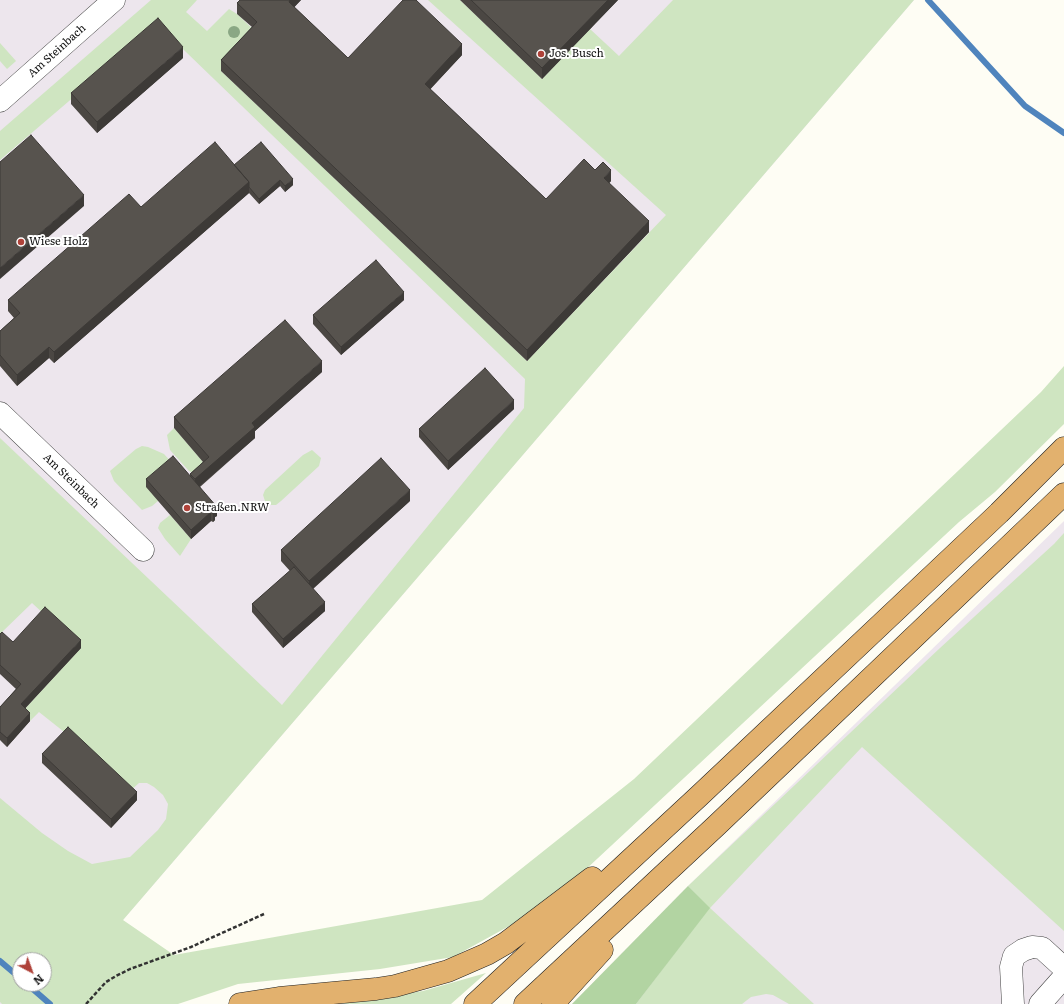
<!DOCTYPE html>
<html>
<head>
<meta charset="utf-8">
<style>
  body { margin:0 }
  #map { position:relative; width:1064px; height:1004px; overflow:hidden; background:#fefdf4; font-family:Literata,serif }
  canvas { display:block }
  .north { position:absolute; left:12px; top:952px; width:40px; height:40px; box-sizing:border-box; background:#fff; border:1px solid #9f9f9f; border-radius:50%; rotate:139deg; font-size:11px; font-weight:700; line-height:16px; text-align:center; color:#101010 }
  .north::after { content:''; display:block; margin:auto; width:14px; height:18px; background:#af4239; clip-path:polygon(50% 0,100% 100%,50% 72%,0 100%) }
</style>
</head>
<body>
<div id="map">
<canvas width="1064" height="1004"></canvas>
<div class="north">N</div>
</div>
<script>
const c = document.querySelector('canvas').getContext('2d');
c.lineJoin = 'round';
function fill(path, color) {
  c.fillStyle = color;
  c.fill(path, 'evenodd');
}
function toPath(rows) {
  const path = new Path2D();
  for (const r of rows) {
    path.moveTo(r[0], r[1]);
    for (let i = 2; i < r.length; i += 2) path.lineTo(r[i], r[i + 1]);
  }
  return path;
}
function strokePath(path, color, width, dash) {
  c.strokeStyle = color;
  c.lineWidth = width;
  c.lineCap = dash ? 'butt' : 'round';
  c.setLineDash(dash || []);
  c.stroke(path);
}
function label(font, color, halo, rows, align = 'center') {
  c.font = font + ' Literata,serif';
  c.lineWidth = 4;
  c.setLineDash([]);
  c.textBaseline = 'middle';
  c.strokeStyle = halo;
  c.fillStyle = color;
  for (const [text, x, y, turn = 0] of rows) {
    c.save();
    c.translate(x, y);
    c.rotate((+turn || 0) * Math.PI / 180);
    c.textAlign = isNaN(turn) ? turn : align;
    if (halo) c.strokeText(text, 0, 0);
    c.fillText(text, 0, 0);
    c.restore();
  }
}
fill(toPath([
  [0,0,914,0,123,920,61,1004,0,1004],
  [20,960,44,960,44,984,20,984],
  [1064,521,1064,1004,572,1004,688,886]
]), '#ede6ed');
fill(toPath([
  [151,0,197,0,186,12,207,31,229,9,237,14,257,33,221,71,527,361,666,215,428,0,460,0,542,79,590,29,619,56,673,0,914,0,123,920,174,955,482,900,634,779,1041,392,1064,366,1064,424,995,492,959,522,583,872,522,919,453,957,380,969,238,984,178,1004,2,1004,0,1002,0,798,42,833,68,851,92,864,130,857,158,830,166,819,168,804,163,795,154,787,147,783,139,783,129,792,68,735,39,712,30,721,21,713,81,648,32,603,0,634,0,438,282,705,524,408,525,379,158,25,0,160,0,131],
  [20,960,44,960,44,984,20,984],
  [0,43,16,61,7,69,0,61],
  [174,428,209,469,195,474,189,471,170,450,167,435],
  [142,446,148,447,164,454,173,464,158,501,152,506,142,510,114,481,110,471,136,449],
  [312,450,321,458,319,466,281,501,276,505,269,505,265,501,263,495,265,490,303,455],
  [170,515,191,539,180,556,165,539,158,528,160,523],
  [1064,533,1064,931,862,747,710,908,814,1004,789,1004,773,995,766,994,751,997,742,1004,636,1004,709,908,688,886,940,648,1054,544],
  [486,973,451,1004,340,1004,423,991]
]), '#cfe5c1');
fill(toPath([
  [688,886,710,908,636,1004,572,1004]
]), '#b2d4a2');
strokePath(toPath([
  [928,0,1025,106,1064,133],
  [0,961,20,978],
  [27,984,50,1004]
]), '#4f84bd', 6);
const minor = toPath([
  [0,101,114,0],
  [0,413,143,550],
  [1013,1004,1011,967,1014,956,1023,950,1032,947,1042,948,1064,968],
  [1040,1004,1064,977]
]);
const highway = toPath([
  [240,1004,279,998,376,989,395,986,448,971,487,954,506,943,592,878],
  [475,1004,699,796,999,513,1064,448],
  [525,1004,717,825,1064,494],
  [553,1004,602,950]
]);
strokePath(minor, '#434343', 23);
strokePath(highway, '#212121', 23);
strokePath(toPath([
  [86,1004,106,982,116,976,130,969,191,947,264,914]
]), '#323232', 2.5, [4, 2]);
strokePath(minor, '#fff', 22);
strokePath(highway, '#e2b16e', 22);
c.fillStyle = '#8aa784';
for (const [x, y] of [
  [234,32]
]) {
  c.beginPath();
  c.arc(x, y, 6, 0, 2 * Math.PI);
  c.fill();
}
fill(toPath([
  [240,0,301,0,294,7,348,58,462,55,430,89,546,199,595,170,611,181,609,183,649,232,527,361,221,71,221,60,252,27,237,14,237,3],
  [460,0,618,0,542,79],
  [183,58,97,133,71,104,71,93],
  [234,165,293,185,285,192,280,186,259,204,249,193,54,363,49,358,17,386,0,366,0,331,14,318,8,311,8,300,141,207],
  [404,300,341,355,313,324,313,315],
  [322,372,255,431,255,438,200,487,217,516,215,517,215,520,213,522,211,521,191,539,146,487,146,479,190,476,190,474,203,462,174,428,174,417],
  [514,409,448,470,419,437,419,429],
  [410,501,313,589,325,611,283,648,252,612,252,604,290,571,281,561,281,550],
  [0,634,13,642,81,648,25,708,30,721,7,747,0,740,0,707,16,689,0,674],
  [42,754,137,800,111,828,42,763]
]), '#4b4743');
fill(toPath([
  [290,0,301,0,289,13,289,2],
  [608,0,618,0,542,79,542,68],
  [462,44,462,55,425,95,425,84],
  [183,47,183,58,97,133,97,122],
  [611,170,611,181,604,189,604,178],
  [293,179,293,185,285,192,285,186],
  [280,180,280,186,259,204,259,199],
  [249,182,249,193,54,363,54,352],
  [84,195,84,206,0,279,0,268],
  [649,221,649,232,527,361,527,350],
  [404,292,404,300,341,355,341,347],
  [49,347,49,358,17,386,17,375],
  [322,361,322,372,255,431,255,438,195,490,195,479,252,423],
  [514,400,514,409,448,470,448,461],
  [410,490,410,501,309,592,309,581],
  [217,507,217,516,215,517,215,520,213,522,213,514,214,510],
  [211,512,211,521,191,539,191,530],
  [325,602,325,611,283,648,283,639],
  [81,640,81,648,21,713,21,704],
  [30,713,30,721,7,747,7,738],
  [137,792,137,800,111,828,111,819]
]), '#3d3a37');
const building = toPath([
  [240,0,290,0,289,2,348,58,403,0,416,0,462,44,425,84,546,199,584,159,595,170,603,162,611,170,604,178,649,221,527,350,221,60,257,22,237,3,240,0],
  [471,0,608,0,542,68,471,0],
  [158,18,183,47,97,122,71,93,158,18],
  [31,135,84,195,0,268,0,162,31,135],
  [215,142,249,182,54,352,49,347,17,375,0,355,0,331,20,313,8,300,129,194,141,207,215,142],
  [261,142,293,179,285,186,280,180,259,199,249,187,249,182,234,165,261,142],
  [376,260,404,292,341,347,313,315,376,260],
  [285,320,322,361,252,423,255,427,195,479,190,474,209,457,174,417,285,320],
  [485,368,514,400,448,461,419,429,485,368],
  [173,456,217,507,214,510,215,511,213,514,211,512,191,530,146,479,173,456],
  [381,458,410,490,309,581,281,550,381,458],
  [294,567,325,602,283,639,252,604,294,567],
  [45,607,81,640,21,704,30,713,7,738,0,732,0,707,21,684,0,665,0,634,2,632,13,642,45,607],
  [68,727,137,792,111,819,42,754,68,727]
]);
fill(building, '#57534e');
strokePath(building, '#3d3a37', 1);
for (const [x, y, r, color] of [
  [541,54,4,"#af4239"],
  [21,242,4,"#af4239"],
  [187,508,4,"#af4239"]
]) {
  const dot = new Path2D();
  dot.arc(x, y, r, 0, 2 * Math.PI);
  c.fillStyle = color;
  c.fill(dot);
  strokePath(dot, '#fff', 1.5);
}
label('11px', '#101010', '#fff', [
  ["Am Steinbach",57,51,-42],
  ["Am Steinbach",71,481,44]
]);
label('11px', '#101010', '#fff', [
  ["Jos. Busch",549,54],
  ["Wiese Holz",29,242],
  ["Straßen.NRW",195,508]
], 'left');
</script>
</body>
</html>
